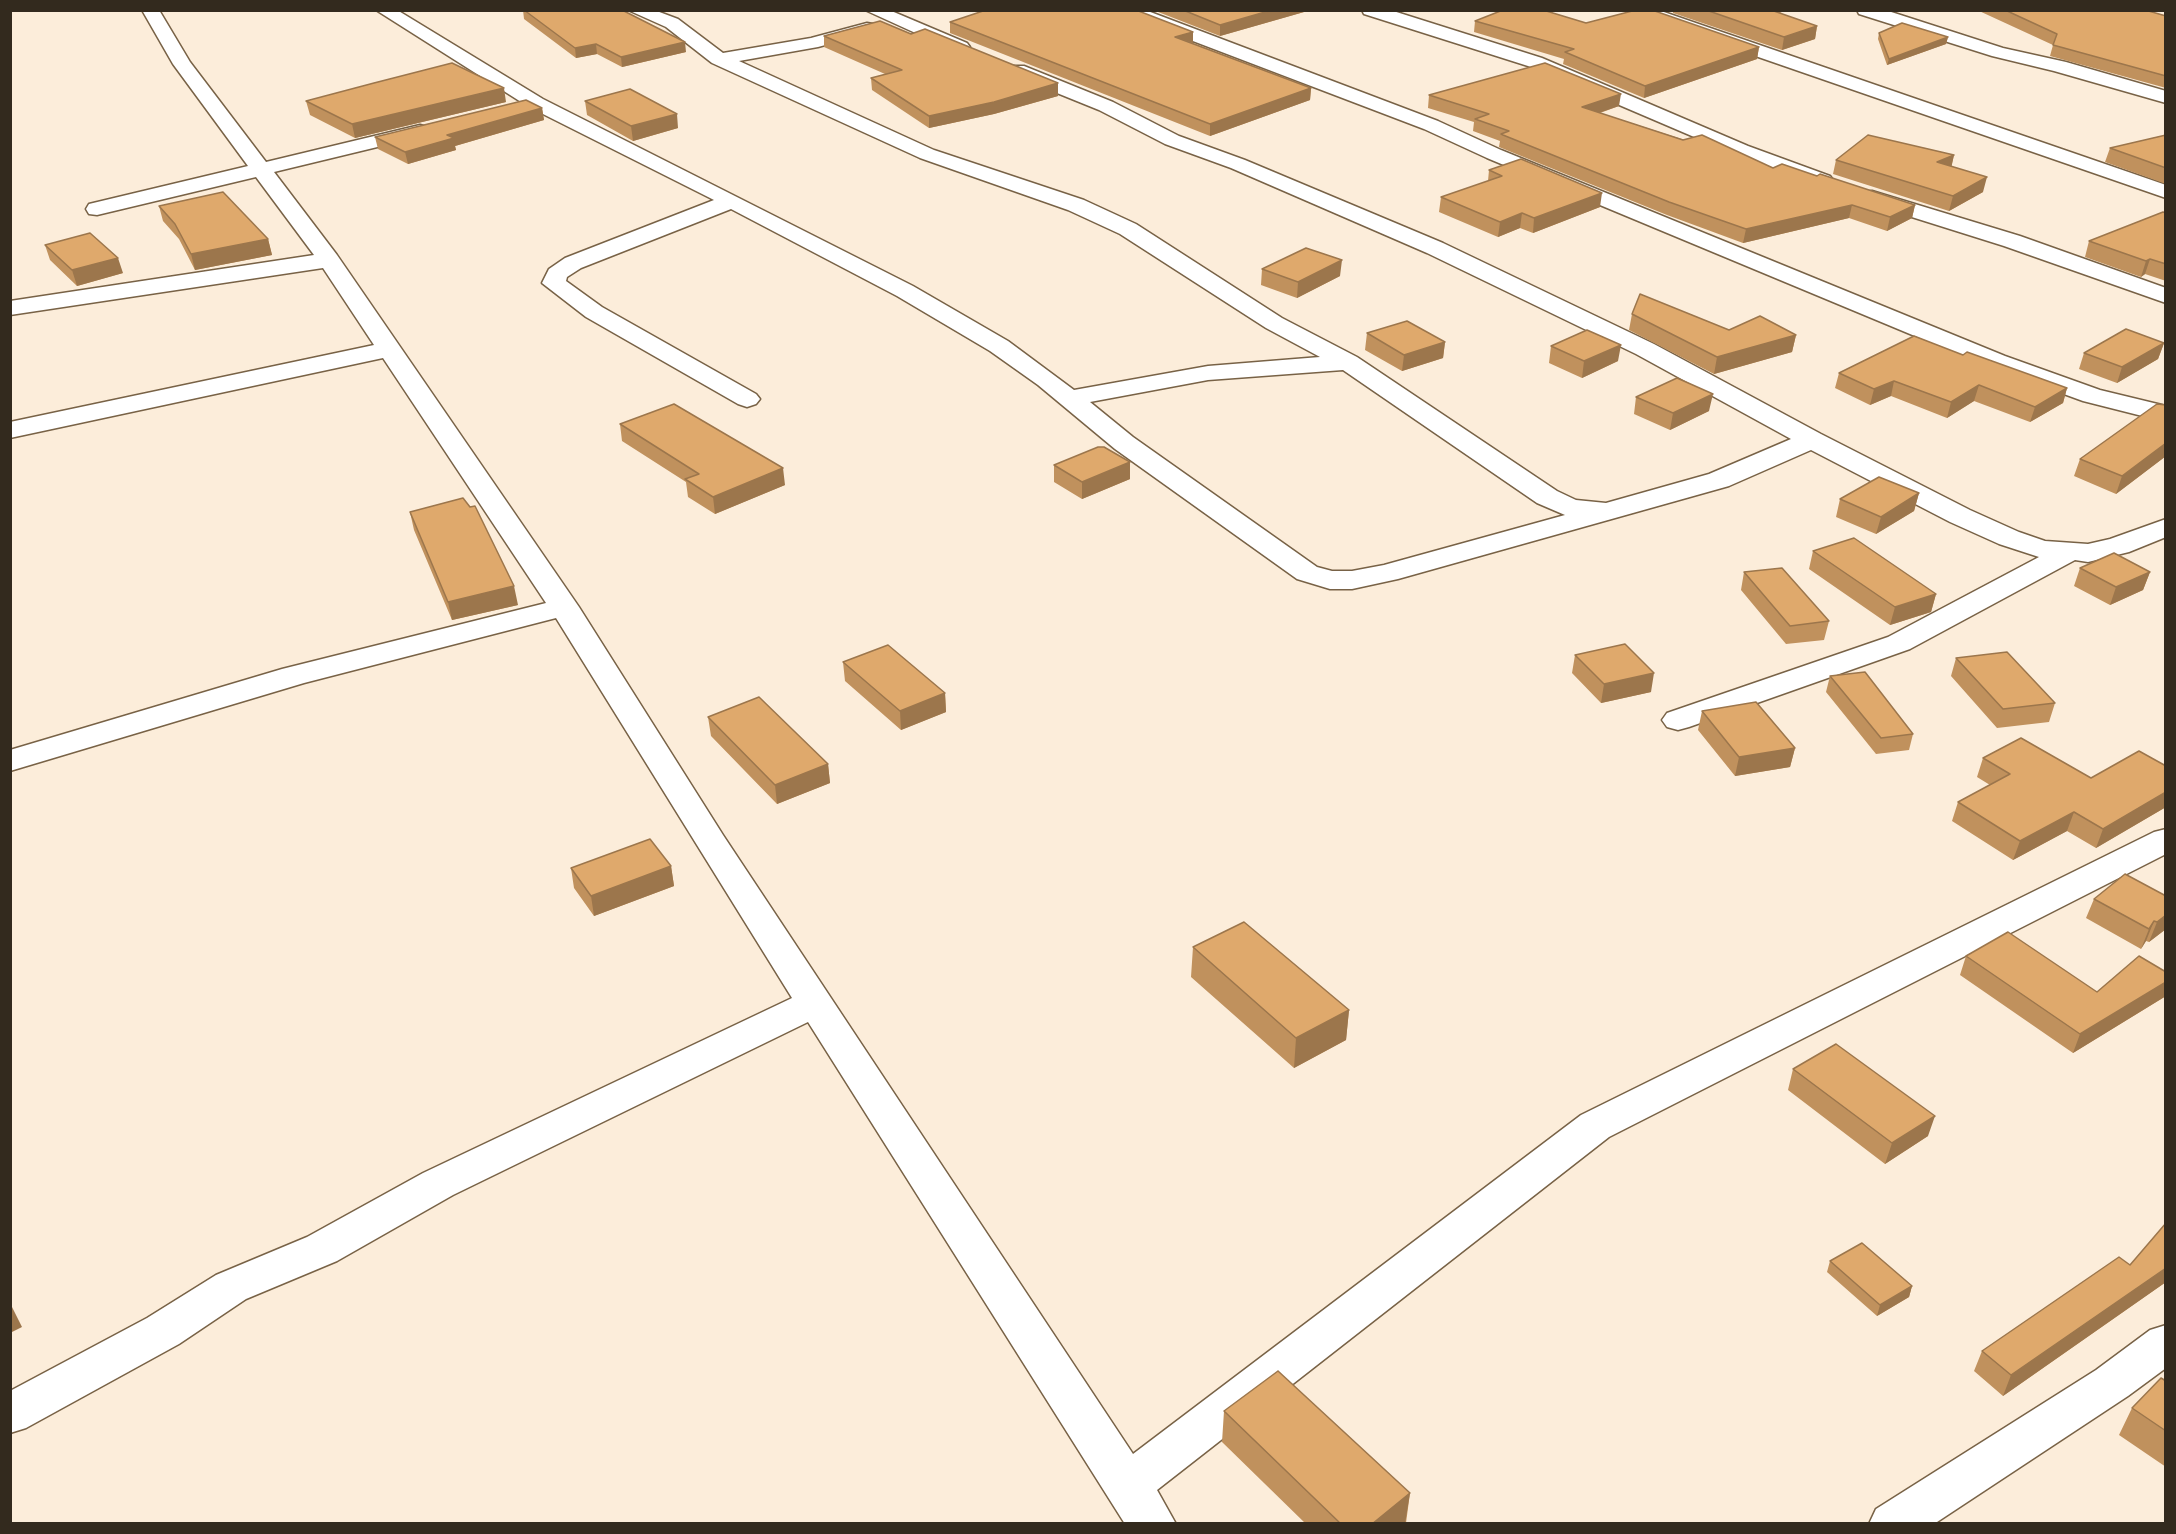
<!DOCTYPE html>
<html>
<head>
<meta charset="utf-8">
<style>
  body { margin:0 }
  #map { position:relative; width:2176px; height:1534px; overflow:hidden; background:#fcedda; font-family:"Sofia Sans Condensed",sans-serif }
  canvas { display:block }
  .frame { position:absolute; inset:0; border:12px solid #332a1e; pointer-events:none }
</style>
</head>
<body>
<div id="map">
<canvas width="2176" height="1534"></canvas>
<div class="frame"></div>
</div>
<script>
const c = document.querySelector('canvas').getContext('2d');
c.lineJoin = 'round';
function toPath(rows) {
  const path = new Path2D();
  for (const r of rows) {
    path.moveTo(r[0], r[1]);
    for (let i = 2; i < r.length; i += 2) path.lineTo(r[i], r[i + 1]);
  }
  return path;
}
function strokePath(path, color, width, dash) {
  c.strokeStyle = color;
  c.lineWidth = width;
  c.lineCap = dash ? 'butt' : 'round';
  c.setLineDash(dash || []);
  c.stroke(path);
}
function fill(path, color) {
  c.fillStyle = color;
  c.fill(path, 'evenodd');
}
const minor = toPath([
  [142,10,159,10,190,62,266,162,420,125,427,127,430,131,427,135,274,172,337,255,579,607,723,835,1133,1454,1581,1115,2154,832,2166,829,2166,854,1609,1137,1157,1490,1176,1524,1125,1524,808,1022,453,1195,337,1261,246,1299,179,1344,26,1428,10,1433,10,1391,147,1318,216,1275,307,1237,423,1173,792,998,556,618,304,683,10,771,10,750,282,669,546,603,383,358,10,438,10,422,374,345,323,268,10,315,10,301,314,255,256,177,97,215,89,214,86,209,89,204,248,166,173,64,142,10],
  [376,10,397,10,543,99,913,286,1008,341,1074,390,1208,366,1320,357,1266,328,1120,234,1068,210,920,158,712,63,666,27,628,10,654,10,678,19,723,53,811,38,867,23,873,24,876,28,873,32,818,47,739,61,934,150,1084,200,1136,224,1282,318,1357,357,1557,491,1576,500,1606,503,1709,474,1791,439,1636,354,1427,253,1231,168,1165,144,1099,110,1010,74,1008,70,1010,66,1024,66,1113,102,1179,136,1245,160,1443,243,1654,344,1821,434,1970,510,2019,532,2045,541,2088,544,2110,539,2166,519,2166,537,2129,552,2088,562,2075,560,1910,649,1689,727,1678,730,1667,727,1662,720,1667,713,1888,637,2039,557,1999,544,1950,522,1811,450,1729,486,1398,579,1352,589,1330,589,1297,579,1115,449,1038,385,990,351,897,296,731,209,581,268,567,277,566,281,602,307,756,394,760,399,756,404,747,407,738,404,586,317,542,283,549,269,565,258,714,200,529,107,376,10],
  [1343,370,1537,503,1565,515,1384,565,1352,571,1332,571,1317,567,1133,437,1090,402,1208,380,1343,370],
  [865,10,889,10,967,43,970,47,967,51,955,51,865,10],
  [1120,10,1145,10,1438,121,1501,150,2005,356,2100,390,2166,406,2166,422,2083,401,1987,366,1487,158,1424,129,1122,14,1120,10],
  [1362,10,1390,10,1542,58,1748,146,1830,176,1833,180,1830,184,1816,184,1734,154,1528,66,1364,14,1362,10],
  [1632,10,1658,10,2166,185,2166,198,1634,14,1632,10],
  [1857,10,1885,10,2003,48,2066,62,2166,91,2166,103,2054,71,1992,56,1859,14,1857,10],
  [1872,191,2020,236,2166,288,2166,303,2004,246,1864,202,1861,197,1864,192,1872,191],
  [2166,1325,2166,1368,2128,1396,1934,1524,1869,1524,1876,1509,2096,1370,2150,1330,2166,1325]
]);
strokePath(minor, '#786246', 3);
fill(minor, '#fff');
fill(toPath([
  [523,10,622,10,686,52,622,67,597,54,576,58,524,19],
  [1153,10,1311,10,1220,36],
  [1673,10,1787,10,1779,13,1817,26,1815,39,1782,50,1673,13],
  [1977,10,2145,10,2166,16,2166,88,2050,56,2053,45],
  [1475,21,1586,23,1759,47,1757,59,1644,98,1563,64,1564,59,1474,32],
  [950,22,1193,32,1193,43,1311,88,1310,100,1210,136,950,33],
  [1879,33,1948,37,1946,44,1887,65,1878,39],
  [911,34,1058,96,994,114,929,128,872,90,871,78,885,74,824,47,824,36],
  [1429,95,1619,106,1600,113,1773,168,1817,176,1915,205,1912,218,1887,231,1849,218,1743,243,1667,215,1499,147,1500,141,1473,131,1474,122,1428,108],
  [306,101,506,102,355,138,310,115],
  [585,101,678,128,633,141,587,115],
  [542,108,544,120,455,146,456,150,408,164,378,149,375,137],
  [2166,135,2166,184,2105,162,2110,148],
  [1954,155,1951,167,1983,192,1949,211,1833,174,1836,160],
  [1489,170,1600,207,1533,233,1520,228,1498,237,1439,212,1441,197,1488,181],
  [159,206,268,239,272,255,195,270,179,239,163,221],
  [2166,213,2166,281,2145,274,2141,277,2085,257,2089,241],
  [45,245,123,273,77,286,50,260],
  [1262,269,1340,276,1297,298,1261,285],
  [1632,314,1729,330,1796,335,1792,352,1714,374,1629,330],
  [1367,333,1445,342,1443,358,1402,371,1365,350],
  [2164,343,2158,359,2117,383,2079,369,2084,353],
  [1551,346,1618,361,1582,378,1549,363],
  [1963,355,2067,388,2063,403,2030,422,1974,401,1947,418,1891,396,1870,405,1835,388,1839,373],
  [1636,397,1709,411,1670,430,1634,414],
  [2166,405,2166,456,2116,494,2074,476,2080,459],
  [620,424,785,485,715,514,688,497,686,482,622,441],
  [1054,465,1130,479,1082,499,1054,482],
  [1919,493,1914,511,1876,534,1836,517,1840,499],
  [410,512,518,605,452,620,414,530],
  [1813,551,1936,594,1931,612,1890,625,1809,569],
  [2080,568,2150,572,2143,590,2110,605,2074,586],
  [1744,572,1829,621,1824,640,1786,644,1741,590],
  [1575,655,1651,692,1601,703,1572,673],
  [1956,658,2055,703,2049,722,1997,728,1951,676],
  [843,662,945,693,946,712,901,730,845,681],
  [1830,676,1913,734,1909,750,1876,754,1826,692],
  [1702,711,1795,748,1790,767,1735,776,1698,730],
  [708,717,828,764,830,783,777,804,711,736],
  [1983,758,2091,778,2166,766,2166,807,2096,848,2067,831,2013,860,1952,821,1958,802,1990,785,1977,777],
  [671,866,674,886,594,916,574,888,571,868],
  [2166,896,2166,929,2149,942,2146,941,2141,949,2086,918,2094,899],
  [1193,947,1349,1010,1346,1040,1294,1068,1191,977],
  [1966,956,2097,992,2166,972,2166,996,2073,1053,1960,975],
  [1793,1069,1928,1136,1885,1164,1788,1090],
  [2166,1223,2166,1282,2003,1396,1974,1371,1982,1351,2130,1265],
  [1830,1261,1912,1286,1909,1297,1877,1316,1827,1272],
  [2166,1381,2166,1467,2119,1435,2132,1408],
  [1224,1411,1410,1493,1406,1523,1306,1524,1222,1442]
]), '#c0915d');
fill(toPath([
  [1272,10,1311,10,1220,36,1220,25],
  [1760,10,1787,10,1758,20],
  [1817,26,1815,39,1782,50,1784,37],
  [1193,32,1193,43,1175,37],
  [1948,37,1946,44,1887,65,1889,59],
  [685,42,686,52,622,67,621,57],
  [596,44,597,54,576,58,575,48],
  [1759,47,1757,59,1644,98,1645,86],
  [1058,83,1058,96,994,114,929,128,929,116],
  [504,88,506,102,355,138,352,124],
  [1311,88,1310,100,1210,136,1210,124],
  [1621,94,1619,106,1581,119,1582,107],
  [542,108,544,120,455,146,456,150,408,164,405,152,447,135],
  [677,114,678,128,633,141,631,126],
  [1954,155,1951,169,1937,162],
  [1987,177,1983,192,1949,211,1953,196],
  [1602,193,1600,207,1533,233,1534,218],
  [1852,205,1849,218,1743,243,1746,229],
  [1915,205,1912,218,1887,231,1890,217],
  [1522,213,1520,228,1498,237,1500,222],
  [268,239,272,255,195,270,191,254],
  [118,258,123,273,77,286,72,270],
  [2150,259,2145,274,2141,277,2146,261],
  [1342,260,1340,276,1297,298,1298,282],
  [1796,335,1792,352,1714,374,1717,357],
  [1445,342,1443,358,1402,371,1404,355],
  [2164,343,2158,359,2117,383,2122,367],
  [1621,345,1618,361,1582,378,1584,361],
  [1894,381,1891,396,1870,405,1874,389],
  [1979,385,1974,401,1947,418,1951,402],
  [2067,388,2063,403,2030,422,2035,407],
  [1713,394,1709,411,1670,430,1673,413],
  [2166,443,2166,456,2116,494,2122,476],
  [1130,462,1130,479,1082,499,1082,482],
  [783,468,785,485,715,514,713,497],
  [1919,493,1914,511,1876,534,1881,517],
  [2150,572,2143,590,2110,605,2116,587],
  [514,586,518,605,452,620,448,602],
  [1936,594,1931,612,1890,625,1895,607],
  [1654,673,1651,692,1601,703,1604,684],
  [945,693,946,712,901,730,900,711],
  [1795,748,1790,767,1735,776,1739,757],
  [828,764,830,783,777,804,775,785],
  [2166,792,2166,807,2096,848,2103,829],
  [2074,812,2067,831,2013,860,2020,841],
  [671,866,674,886,594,916,591,896],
  [2166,915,2166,929,2149,942,2157,922],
  [2154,921,2146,941,2141,949,2149,929],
  [2166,982,2166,996,2073,1053,2080,1034],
  [1349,1010,1346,1040,1294,1068,1296,1038],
  [1935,1116,1928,1136,1885,1164,1892,1143],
  [2166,1268,2166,1282,2003,1396,2011,1375],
  [1912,1286,1909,1297,1877,1316,1880,1305],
  [10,1303,22,1327,10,1333],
  [1410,1493,1405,1524,1372,1524]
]), '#9c764c');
const building = toPath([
  [524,10,622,10,685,42,621,57,596,44,575,48,524,10],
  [986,10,1136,10,1193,32,1175,37,1311,88,1210,124,950,22,986,10],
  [1183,10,1272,10,1220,25,1183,10],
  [1503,10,1543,10,1586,23,1636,10,1652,10,1759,47,1645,86,1565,52,1574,49,1475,21,1503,10],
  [1706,10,1771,10,1817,26,1784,37,1706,10],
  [2005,10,2145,10,2166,16,2166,76,2053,45,2057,34,2005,10],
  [880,21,911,34,925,29,1058,83,994,102,929,116,871,78,902,70,824,36,880,21],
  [1902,23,1948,37,1889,59,1879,33,1902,23],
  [452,63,504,88,352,124,306,101,374,83,452,63],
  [1545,63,1621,94,1582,107,1683,140,1702,135,1773,168,1782,164,1817,176,1820,174,1915,205,1890,217,1852,205,1746,229,1669,202,1503,135,1501,134,1509,131,1475,119,1489,114,1429,95,1545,63],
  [630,89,677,114,631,126,585,101,630,89],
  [526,100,542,108,447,135,454,138,405,152,375,137,526,100],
  [1868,135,1954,155,1937,162,1987,177,1953,196,1836,160,1868,135],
  [2166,135,2166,168,2110,148,2166,135],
  [1521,159,1602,193,1534,218,1522,213,1500,222,1441,197,1502,176,1489,170,1521,159],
  [223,192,268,239,191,254,175,224,159,206,223,192],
  [2163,212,2166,213,2166,264,2150,259,2146,261,2089,241,2163,212],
  [90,233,118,258,72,270,45,245,90,233],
  [1306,248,1342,260,1298,282,1262,269,1306,248],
  [1640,294,1729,330,1760,316,1796,335,1717,357,1632,314,1640,294],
  [1407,321,1445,342,1404,355,1367,333,1407,321],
  [2126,329,2164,343,2122,367,2084,353,2126,329],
  [1587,330,1621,345,1584,361,1551,346,1587,330],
  [1914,336,1963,355,1967,352,2067,388,2035,407,1979,385,1951,402,1894,381,1874,389,1839,373,1914,336],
  [1677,378,1713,394,1673,413,1636,397,1677,378],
  [674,404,783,468,713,497,685,479,699,474,620,424,674,404],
  [2157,404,2166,405,2166,443,2122,476,2080,459,2157,404],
  [1098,447,1104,447,1130,462,1082,482,1054,465,1098,447],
  [1879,477,1919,493,1881,517,1840,499,1879,477],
  [463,498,470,507,475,506,514,586,448,602,410,512,463,498],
  [1854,538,1936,594,1895,607,1813,551,1854,538],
  [2114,553,2150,572,2116,587,2080,568,2114,553],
  [1782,568,1829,621,1790,626,1744,572,1782,568],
  [1625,644,1654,673,1604,684,1575,655,1625,644],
  [888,645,945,693,900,711,843,662,888,645],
  [2007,652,2055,703,2003,709,1956,658,2007,652],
  [1865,672,1913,734,1881,738,1830,676,1865,672],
  [759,697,828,764,775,785,708,717,759,697],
  [1756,702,1795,748,1739,757,1702,711,1756,702],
  [2021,738,2091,778,2139,751,2166,766,2166,792,2103,829,2074,812,2020,841,1958,802,2010,774,1983,758,2021,738],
  [650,839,671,866,591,896,571,868,650,839],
  [2125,874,2166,896,2166,915,2157,922,2154,921,2149,929,2094,899,2125,874],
  [1244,922,1349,1010,1296,1038,1193,947,1244,922],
  [2008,932,2097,992,2139,956,2166,972,2166,982,2080,1034,1966,956,2008,932],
  [1836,1044,1935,1116,1892,1143,1793,1069,1836,1044],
  [2166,1223,2166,1268,2011,1375,1982,1351,2119,1257,2130,1265,2166,1223],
  [1862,1243,1912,1286,1880,1305,1830,1261,1862,1243],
  [1278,1371,1410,1493,1372,1524,1341,1524,1224,1411,1278,1371],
  [2161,1378,2166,1381,2166,1431,2132,1408,2161,1378]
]);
fill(building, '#dfa96c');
strokePath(building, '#9c764c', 1.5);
</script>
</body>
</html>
